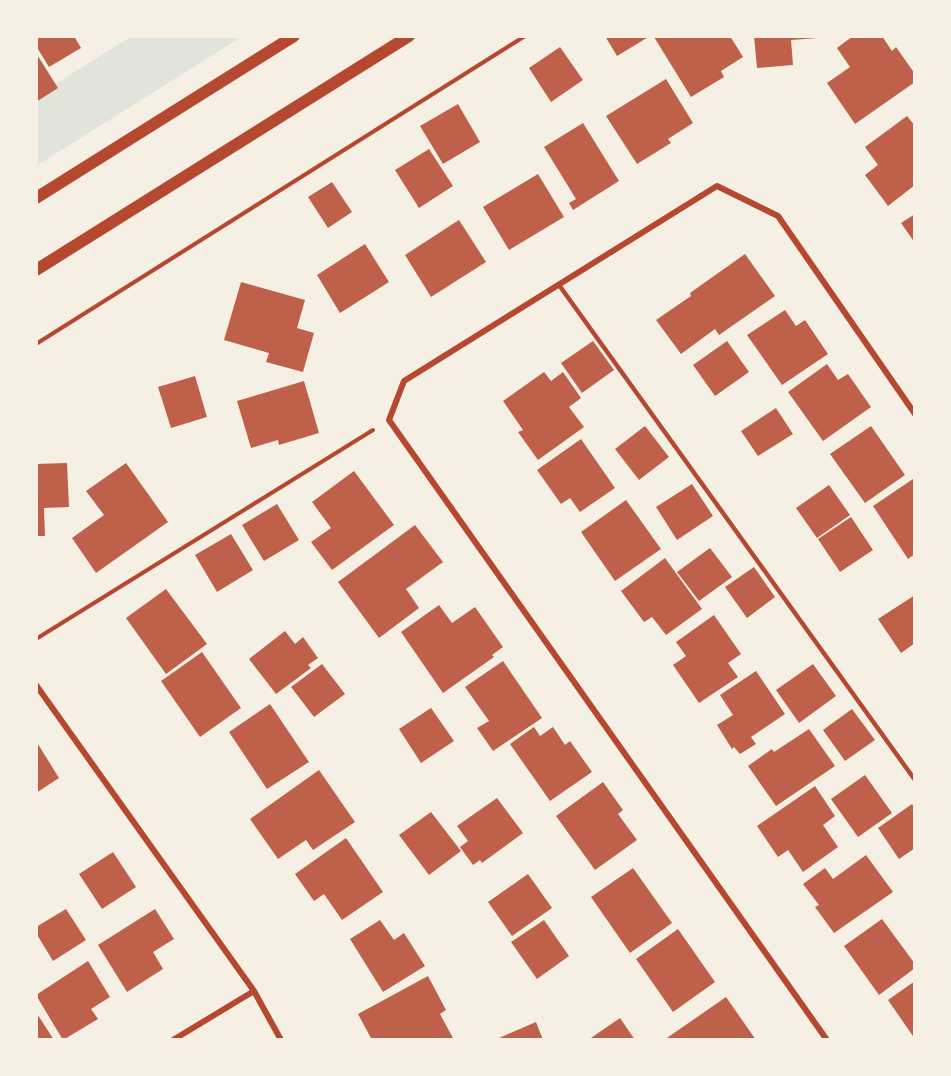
<!DOCTYPE html>
<style>
body{margin:0}
#map{position:relative;width:951px;height:1076px;overflow:hidden;background:#f6efe4;font-family:"IBM Plex Sans",sans-serif}
canvas{display:block}
.frame{position:absolute;inset:0;border:38px solid #f6efe4;pointer-events:none}
</style>
<div id="map">
<canvas width="951" height="1076"></canvas>
<div class="frame"></div>
</div>
<script>
const ctx = document.querySelector('canvas').getContext('2d');
ctx.lineJoin = 'round';
function fillPath(path, color) {
  ctx.fillStyle = color;
  ctx.fill(path, 'evenodd');
}
function stroke(path, color, width, dash) {
  ctx.strokeStyle = color;
  ctx.lineWidth = width;
  ctx.lineCap = dash ? 'butt' : 'round';
  ctx.setLineDash(dash || []);
  ctx.stroke(path);
}
const green = new Path2D(`
 M132,36h111l-207,130v-70z`);
const building = new Path2D(`
 M36,36h38l7,12 -32,19 -13,-21z
 M605,36h45l-33,20z
 M656,36h74l13,21 -22,14 3,6 -33,20 -37,-60z
 M754,36h64v2l-27,2 2,25 -36,3z
 M853,36h29l10,15 4,-4 19,27v8l-60,42 -28,-41 23,-16 -13,-19z
 M560,47l23,33 -32,22 -22,-34z
 M36,53l22,35 -22,14z
 M666,79l27,44 -25,16 3,4 -34,21 -31,-48z
 M458,104l22,38 -37,22 -23,-38z
 M907,116l8,10v59l-27,21 -23,-31 13,-10 -13,-18z
 M583,123l36,58 -46,29 -4,-7 7,-4 -32,-52z
 M429,149l24,37 -34,22 -24,-38z
 M538,174l26,43 -55,33 -26,-43z
 M332,182l20,30 -24,16 -20,-31z
 M915,214v29l-14,-20z
 M459,220l27,42 -55,35 -26,-42z
 M365,244l24,38 -49,31 -23,-38z
 M745,254l30,42 -56,39 -4,-6 -34,25 -25,-34 35,-24 -1,-3z
 M241,282l64,18 -8,28 17,5 -11,39 -37,-10 3,-9 -45,-13z
 M785,310l11,16 9,-6 23,34 -46,31 -35,-50z
 M593,341l21,29 -32,23 -21,-30z
 M727,341l22,31 -34,24 -22,-31z
 M827,364l11,16 10,-6 23,33 -48,34 -35,-49z
 M544,372l7,9 12,-9 18,26 -12,9 15,20 -46,33 -20,-28 5,-2 -20,-29z
 M195,376l12,41 -36,11 -13,-41z
 M304,381l15,52 -40,12 -1,-5 -27,8 -14,-47z
 M776,408l17,26 -35,22 -17,-25z
 M645,426l24,31 -30,23 -24,-31z
 M871,426l34,49 -40,28 -35,-49z
 M581,439l34,49 -35,24 -10,-14 -9,6 -24,-34z
 M67,463l2,44 -25,1 1,28h-9v-72z
 M126,463l42,59 -72,51 -24,-35 32,-23 -18,-24z
 M354,471l40,54 -62,45 -21,-28 20,-14 -19,-26z
 M913,479l2,3v72l-7,5 -35,-53z
 M692,484l21,32 -36,24 -21,-33z
 M829,485l21,30 -33,23 -21,-30z
 M626,500l35,49 -46,32 -34,-49z
 M277,504l22,36 -35,21 -22,-36z
 M851,517l22,33 -33,22 -22,-33z
 M415,525l28,37 -37,27 13,19 -40,30 -41,-56z
 M231,534l22,36 -36,22 -22,-37z
 M710,548l22,29 -33,24 -22,-29z
 M665,558l37,51 -36,26 -14,-18 -8,5 -23,-31z
 M754,567l21,30 -28,21 -22,-31z
 M166,589l41,55 -41,30 -40,-56z
 M915,595v48l-14,10 -23,-34z
 M439,605l13,18 23,-16 28,40 -11,8 2,2 -51,36 -42,-61z
 M714,615l27,39 -13,9 10,14 -39,26 -26,-38 13,-9 -10,-14z
 M285,631l10,13 8,-7 15,21 -10,7 3,3 -35,26 -27,-35z
 M202,652l39,56 -41,29 -39,-56z
 M503,661l39,57 -49,33 -16,-23 12,-7 -24,-34z
 M322,664l23,30 -31,23 -23,-30z
 M813,664l23,32 -37,27 -23,-33z
 M756,671l29,43 -34,23 5,7 -16,10 -6,-7 -2,2 -15,-24 16,-10 -13,-20z
 M270,704l39,58 -42,27 -38,-57z
 M431,708l23,33 -33,22 -22,-34z
 M852,709l23,31 -30,21 -22,-31z
 M534,727l6,9 13,-9 12,18 5,-4 22,31 -42,29 -40,-57z
 M809,729l26,37 -59,40 -28,-40 24,-17 2,3z
 M36,741l23,37 -23,15z
 M319,770l36,52 -42,28 -7,-10 -28,19 -28,-40z
 M865,775l27,38 -34,24 -27,-38z
 M603,782l20,28 -5,4 19,26 -42,30 -39,-54z
 M815,786l20,30 -12,9 15,22 -35,25 -15,-22 -10,7 -21,-31z
 M497,798l26,35 -41,30 -2,-3 -7,5 -13,-18 8,-6 -11,-15z
 M912,804l3,5v39l-16,11 -21,-31z
 M431,812l30,39 -32,24 -30,-40z
 M346,838l37,54 -41,28 -18,-26 -10,7 -19,-27z
 M113,852l23,35 -34,22 -23,-35z
 M866,855l27,37 -59,41 -19,-26 4,-2 -16,-21 22,-16 8,11z
 M633,868l39,55 -42,30 -39,-56z
 M528,874l24,34 -40,28 -24,-34z
 M66,909l20,31 -33,21 -17,-28v-6z
 M155,909l19,30 -21,13 10,17 -36,23 -29,-47z
 M882,919l33,45v4l-36,27 -35,-49z
 M380,920l14,20 10,-7 21,33 -42,26 -33,-53z
 M544,920l25,36 -32,23 -26,-37z
 M678,929l37,53 -42,30 -37,-53z
 M88,961l22,36 -19,12 7,10 -35,21 -27,-45z
 M428,976l18,34 -6,4 14,26h-82l-14,-26z
 M915,981v58l-27,-39z
 M726,997l30,43h-92z
 M36,1012l18,28h-18z
 M620,1018l15,22h-47z
 M536,1022l7,18h-43l-1,-2z`);
const path = new Path2D(`
 M36,344l489,-308
 M36,639l337,-209`);
const service = new Path2D(`
 M559,285l356,495`);
const minor = new Path2D(`
 M36,685l218,306 27,49
 M173,1040l81,-49
 M827,1040l-438,-620 15,-39 313,-195 61,30 137,198`);
const secondary = new Path2D(`
 M36,198l258,-162
 M36,270l373,-234`);
fillPath(green, '#e2e4dc');
fillPath(building, '#bf614a');
stroke(path, '#b5482f', 4);
stroke(service, '#b5482f', 4.5);
stroke(minor, '#b5482f', 6);
stroke(secondary, '#b5482f', 12);
</script>
